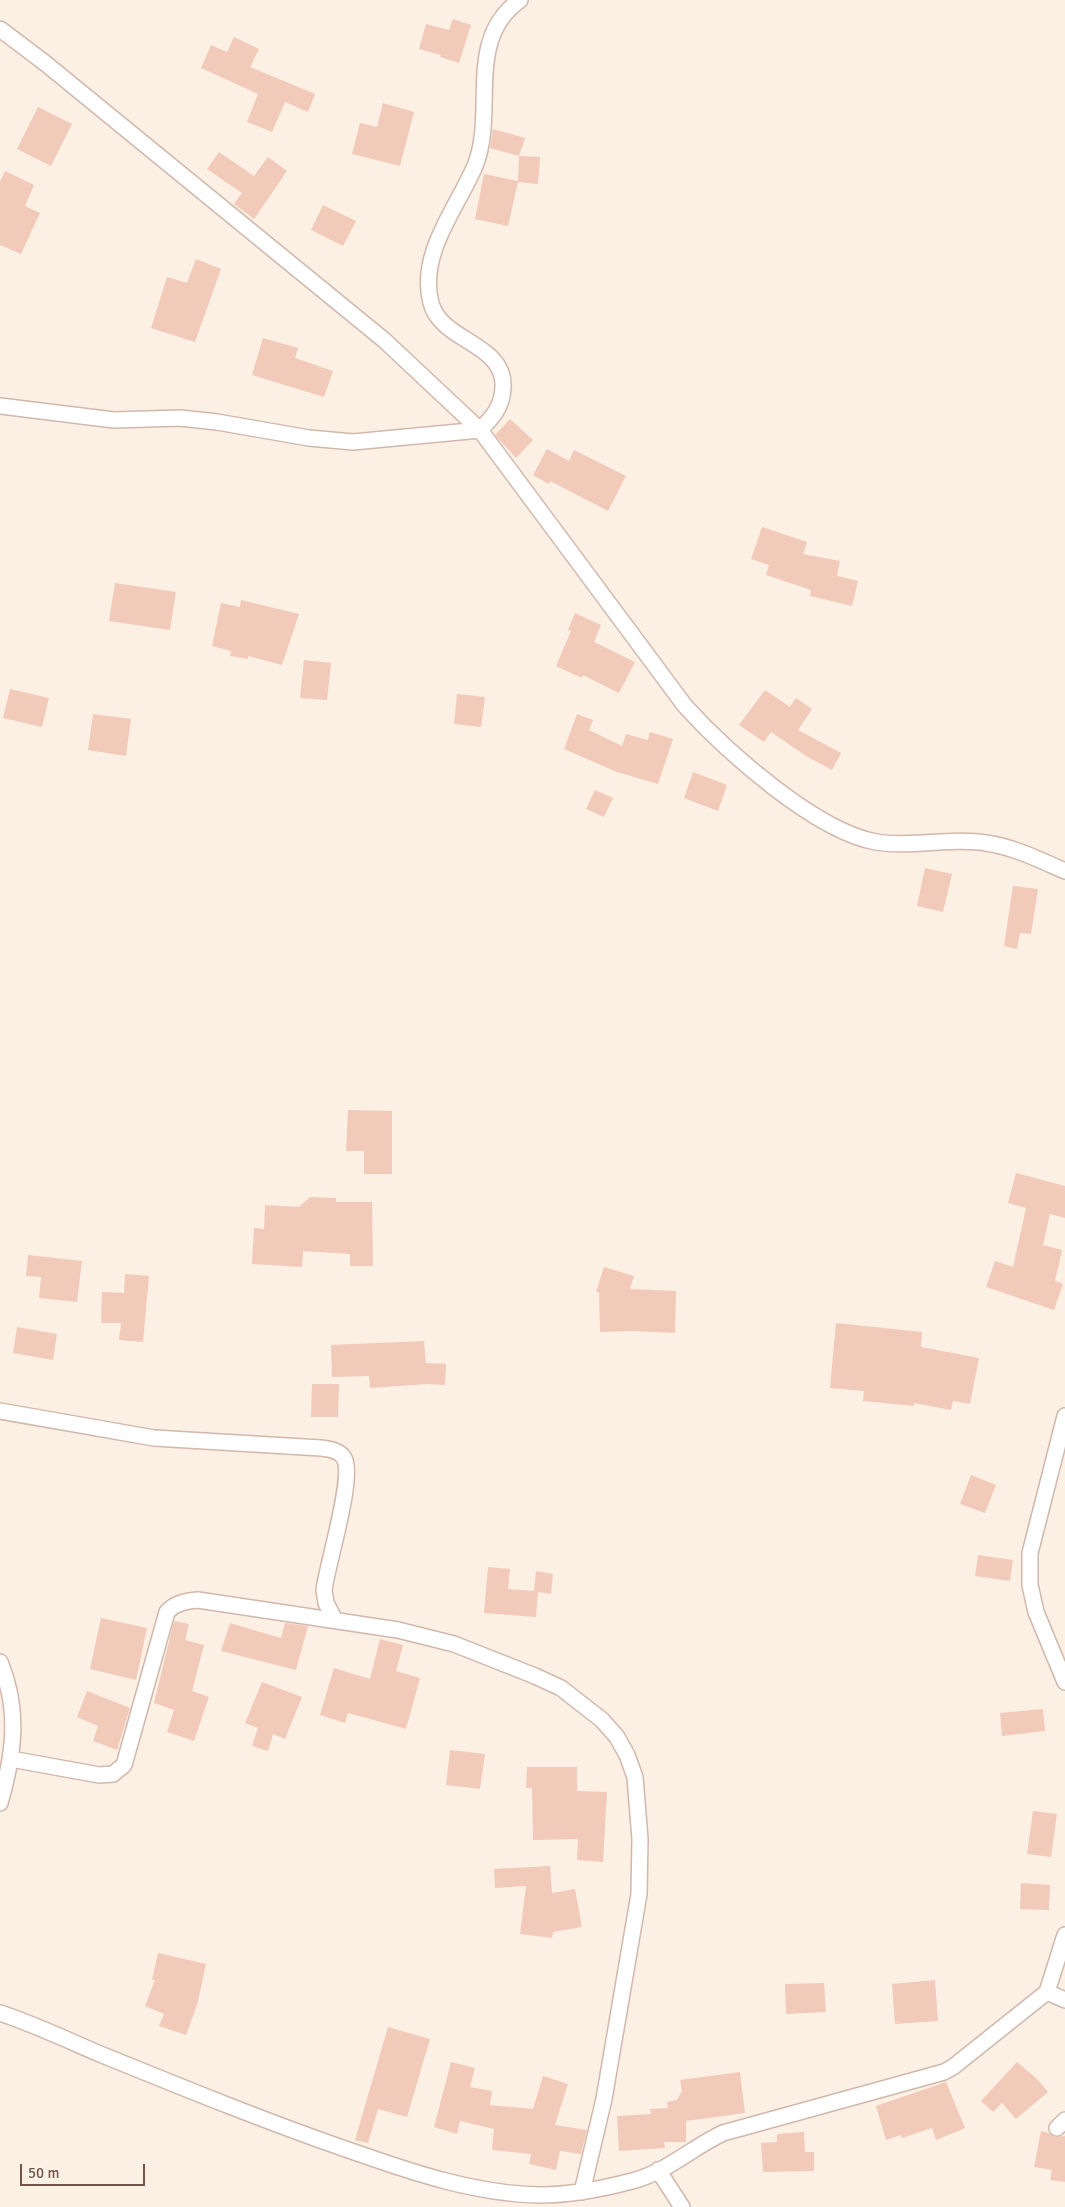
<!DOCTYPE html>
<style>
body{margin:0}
#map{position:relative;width:1065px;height:2207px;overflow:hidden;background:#fcefe3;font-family:Signika,sans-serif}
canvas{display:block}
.scale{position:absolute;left:20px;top:2164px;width:125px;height:22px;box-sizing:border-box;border:2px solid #745349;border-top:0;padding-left:6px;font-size:15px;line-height:18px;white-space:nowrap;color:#745349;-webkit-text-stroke:4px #fff4e9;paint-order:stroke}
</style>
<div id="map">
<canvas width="1065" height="2207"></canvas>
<div class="scale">50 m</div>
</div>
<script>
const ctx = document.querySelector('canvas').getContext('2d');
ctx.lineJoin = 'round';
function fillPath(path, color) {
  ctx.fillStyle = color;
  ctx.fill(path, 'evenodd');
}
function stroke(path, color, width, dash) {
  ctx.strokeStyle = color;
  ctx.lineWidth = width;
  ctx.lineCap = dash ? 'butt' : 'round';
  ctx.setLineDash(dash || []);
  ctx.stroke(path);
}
const building = new Path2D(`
 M453,19l18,6 -12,38 -19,-6 1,-2 -22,-6 7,-25 23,6z
 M234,37l25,12 -9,18 65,27 -7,18 -23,-10 -13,30 -25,-10 11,-28 -57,-26 10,-23 16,7z
 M383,103l31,9 -14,54 -48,-12 8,-31 17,4z
 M38,107l34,17 -21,42 -34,-17z
 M493,129l32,9 -6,18 -29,-8z
 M219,152l35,24 14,-19 19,14 -33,48 -20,-15 8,-11 -35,-24z
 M519,156l21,1 -2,27 -20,-2 -10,44 -33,-7 9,-45 34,7z
 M5,171l29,14 -9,21 15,7 -19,41 -21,-9v-63z
 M323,205l33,16 -13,25 -32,-16z
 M196,259l25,10 -26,73 -44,-14 16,-51 20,6z
 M263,338l35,10 -3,10 38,13 -9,26 -72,-22z
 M510,419l23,21 -17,18 -21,-23z
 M547,449l22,12 5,-11 52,26 -18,35 -58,-30 -1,3 -16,-9z
 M762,527l45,15 -4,12 37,7 -3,15 21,5 -6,25 -42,-10 1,-6 -45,-15 3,-10 -18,-6z
 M115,583l61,9 -6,38 -61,-9z
 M241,600l58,14 -17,51 -34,-9v3l-18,-3 1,-5 -19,-5 9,-43 19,4z
 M575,613l26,12 -7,17 41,20 -16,31 -36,-18 -1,3 -26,-12 15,-35 -3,-1z
 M304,660l27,3 -4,37 -27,-2z
 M10,689l39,9 -7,29 -39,-9z
 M765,690l25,17 6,-9 16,11 -14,21 43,23 -9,17 -26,-14 -35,-24 -7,10 -25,-17z
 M457,694l28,3 -4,30 -27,-3z
 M93,714l38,5 -5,37 -38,-6z
 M577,714l16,6 -4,10 33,16 4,-12 22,6 2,-8 23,7 -15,45 -41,-12 -53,-23z
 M693,772l34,13 -9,26 -34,-13z
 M595,790l18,8 -9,19 -18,-8z
 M925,868l27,6 -9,38 -26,-6z
 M1013,886l25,3 -7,45 -11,-1 -3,16 -13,-3z
 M348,1110l44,1v63h-28v-23h-18z
 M1016,1173l49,13v32l-15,-4 -7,31 19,5 -7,31 8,3 -9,26 -68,-23 9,-26 18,6 13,-59 -18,-5z
 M310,1197l26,1v4h36l1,64h-23v-12l-47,-3 -1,16 -50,-3 2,-36 10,1 1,-24 34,2z
 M28,1255l54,6 -5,41 -38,-4 2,-21 -15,-1z
 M604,1267l30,9 -4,13 46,2 -1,42 -43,-2 -32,1 -1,-40h-3z
 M125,1274l24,2 -6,66 -24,-2 2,-17h-20l1,-31 22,1z
 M836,1323l86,9 -1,15 58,11 -9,46 -17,-3 -2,9 -37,-7v3l-51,-5 1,-10 -34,-3z
 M17,1327l40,7 -4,26 -40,-7z
 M424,1341l2,22 20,1 -1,21 -18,-1 -57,4 -1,-12 -37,1 -1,-32z
 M312,1384h27l-1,33h-27z
 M971,1475l25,10 -11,28 -25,-9z
 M978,1555l35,5 -3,21 -35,-5z
 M488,1567l22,2 -2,20 26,2 2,-20 17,3 -2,20 -13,-2 -2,25 -52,-4z
 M101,1618l46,10 -11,52 -46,-11z
 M174,1621l15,3 -4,16 19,5 -12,46 17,6 -15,44 -27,-9 7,-22 -20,-7z
 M230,1623l51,15 4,-15 23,3 -12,44 -75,-19z
 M380,1639l23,6 -7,26 24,7 -14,51 -58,-16 -3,10 -25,-8 14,-47 36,11z
 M262,1682l40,15 -17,42 -12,-5 -5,17 -16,-5 6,-18 -13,-5z
 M87,1691l43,17 -13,42 -24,-9 5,-15 -21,-9z
 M1043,1709l2,22 -43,5 -2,-23z
 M450,1750l35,4 -5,35 -34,-4z
 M527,1767h50v24l30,1 -4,70 -26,-2 1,-21 -45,1 -1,-52h-6z
 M1033,1811l24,3 -6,43 -24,-3z
 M550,1866l2,27 23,-4 7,38 -29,5 -1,6 -32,-4 6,-48 -31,2 -1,-19z
 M1021,1883l29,2 -1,25 -29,-1z
 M158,1953l48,11 -9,41 -11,30 -27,-9 5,-12 -19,-8 10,-26h-3z
 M935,1980l3,41 -43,3 -3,-40z
 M824,1983l2,29 -40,2 -1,-30z
 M388,2027l42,12 -23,78 -29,-8 -10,34 -13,-3z
 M451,2062l24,6 -5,19 22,4 -2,14 43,4 10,-33 25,8 -13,41 32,5 -6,24 -21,-3 -4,19 -27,-6 2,-10 -39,-4 2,-21 -34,-8 -3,13 -23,-7z
 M1017,2062l20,17 11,13 -32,27 -14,-16 -9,9 -12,-11z
 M740,2072l5,41 -59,8v21h-22l1,6 -46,3 -2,-35 34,-2 -1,-5 18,-1 -1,-6 10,-2 5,-9 -2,-11z
 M946,2082l19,46 -29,12 -4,-12 -30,10 -1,-3 -15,5 -10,-34z
 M1041,2131l8,2 6,4 10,-1v46l-15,-2 2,-10 -18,-3z
 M804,2132l1,20h9v19l-51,1 -2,-29 16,-1v-8z`);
const street = new Path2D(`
 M0,29l45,34 339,277 96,90 205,276c41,45 130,125 191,136 36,6 74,-5 110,1 28,4 54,17 79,28
 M0,406l114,14 66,-2 37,4 92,16 44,4 127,-12c13,-13 22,-23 23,-42 3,-45 -62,-46 -72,-85 -13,-49 26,-95 44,-137 22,-55 -11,-126 45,-166
 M0,1411l154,27 167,10c8,1 18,2 23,10 11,18 -17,107 -20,132l2,13 9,17
 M1065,1416l-35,137v32l6,27 29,70
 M0,1662c20,48 14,92 0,141
 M11,1759l88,16 14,-1 11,-9 43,-153c8,-9 19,-11 31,-12l200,30 56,14 81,32 26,12 41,32 15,17 10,18 8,22 5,62 -1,55 -35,205 -22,93
 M1047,1992l18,-57
 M0,2013c34,11 67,27 100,41 86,35 172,70 260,100 57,20 118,40 180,41 31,0 62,-6 92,-14 33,-8 61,-34 91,-48l221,-61 9,-5 94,-75 18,8
 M1057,2128l8,-8
 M658,2170l24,37`);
fillPath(building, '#f2caba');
stroke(street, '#d0b8ac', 18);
stroke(street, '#fff', 15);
</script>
